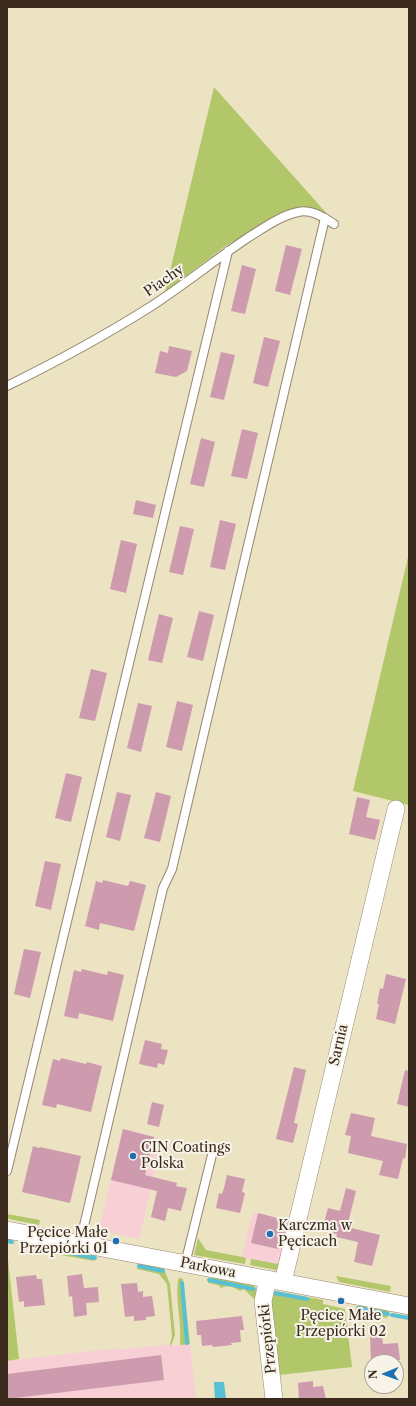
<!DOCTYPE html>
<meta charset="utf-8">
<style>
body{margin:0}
#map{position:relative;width:416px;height:1406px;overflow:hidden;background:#ece3c3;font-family:"Libre Caslon Text",serif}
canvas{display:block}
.frame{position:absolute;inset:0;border:8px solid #3b2a1e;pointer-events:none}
.north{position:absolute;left:364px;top:1354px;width:40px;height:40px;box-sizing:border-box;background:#f7f3e8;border:1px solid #aca397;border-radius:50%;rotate:269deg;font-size:11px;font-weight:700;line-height:16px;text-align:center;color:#3b2a1e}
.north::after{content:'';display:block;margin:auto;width:14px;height:18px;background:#1f6fb2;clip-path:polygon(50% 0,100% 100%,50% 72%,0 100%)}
</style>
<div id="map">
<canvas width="416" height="1406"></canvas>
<div class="frame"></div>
<div class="north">N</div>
</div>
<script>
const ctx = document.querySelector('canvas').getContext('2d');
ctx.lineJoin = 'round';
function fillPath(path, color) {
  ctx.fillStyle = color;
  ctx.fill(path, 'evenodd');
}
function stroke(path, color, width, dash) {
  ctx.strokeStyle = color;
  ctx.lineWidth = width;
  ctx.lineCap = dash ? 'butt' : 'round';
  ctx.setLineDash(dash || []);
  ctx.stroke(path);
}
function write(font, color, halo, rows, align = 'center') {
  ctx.font = font + ' "Libre Caslon Text",serif';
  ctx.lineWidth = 4;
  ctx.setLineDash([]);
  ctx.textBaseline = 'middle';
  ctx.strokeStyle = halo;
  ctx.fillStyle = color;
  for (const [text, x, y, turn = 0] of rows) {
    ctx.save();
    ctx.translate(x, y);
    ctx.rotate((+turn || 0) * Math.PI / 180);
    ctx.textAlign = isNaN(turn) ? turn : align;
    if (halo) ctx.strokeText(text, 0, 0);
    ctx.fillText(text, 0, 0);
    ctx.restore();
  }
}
const built = new Path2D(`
 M123,1129l31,8 8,4 -23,98 -40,-9z
 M252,1213l41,9 -10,43 -41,-7z
 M170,1344v2l20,-2 6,55h-189v-38l110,-13 2,2z`);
const green = new Path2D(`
 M214,87l115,129 -24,-9 -24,7 -57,33 -59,45z
 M409,553v252l-56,-14z
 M7,1214l33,6 -1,5 -30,-6 -2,-2z
 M198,1238l8,12 36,7 4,1 -1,6 -51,-9z
 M35,1242l58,11 2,3 -1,5 -61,-11z
 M7,1251l12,108 -12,2z
 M251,1259l32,6 -2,6 -31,-6z
 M139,1262l24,5 7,17 5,51 -4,11 -1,-2 2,-8 -5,-52 -8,-10 -22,-5z
 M214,1276l38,7 4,5 3,10 -3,3 -12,-12 -4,2c-6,-4 -12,-6 -19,-3l-3,-3 -10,-2 1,-3z
 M336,1276l55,10 -1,6 -51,-10z
 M180,1278l3,1 7,65 -10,1c2,-22 -5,-44 -2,-66z
 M275,1291l48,9v4l22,5 7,58 -73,8 -10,-74z
 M361,1304l28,5 -2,9 -32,-7 1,-2z`);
const water = new Path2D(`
 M224,1382l2,17h-11l-1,-17z`);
const stream = new Path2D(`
 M7,1241l5,1
 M34,1246l61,12
 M139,1266l24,5
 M209,1280l44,9
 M182,1283l5,60
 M275,1293l32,6
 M358,1308l30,6
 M392,1315l17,3`);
const building = new Path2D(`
 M286,245l16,4 -12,46 -15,-4z
 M242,265l14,4 -11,45 -14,-3z
 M264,337l16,4 -12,46 -15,-4z
 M169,346l23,5 -5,20 -11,6 -21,-4 5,-22 8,2z
 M221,352l14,3 -11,45 -14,-3z
 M242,429l16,4 -11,46 -16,-3z
 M201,438l14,4 -11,45 -14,-3z
 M136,500l20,5 -3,13 -20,-4z
 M220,520l16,4 -11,46 -15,-3z
 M180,526l14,3 -11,46 -14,-3z
 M121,540l16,4 -11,49 -16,-4z
 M199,611l15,4 -11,46 -16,-4z
 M159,614l14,4 -11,45 -14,-3z
 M91,669l16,4 -12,48 -16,-3z
 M177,701l16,4 -11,46 -16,-4z
 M138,703l14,3 -11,46 -14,-4z
 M66,773l16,4 -11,45 -16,-4z
 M117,792l14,3 -11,46 -14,-4z
 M156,792l15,4 -11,46 -16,-4z
 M357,797l13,3 -4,17 14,3 -5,20 -26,-6z
 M45,861l16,3 -10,46 -16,-4z
 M103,880l25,6 2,-5 16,4 -12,46 -34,-8 -1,7 -14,-4 11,-45 6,2z
 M24,949l17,3 -11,46 -16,-4z
 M82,969l25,6 1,-4 16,4 -11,46 -34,-8 -1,6 -14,-3 10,-46 7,2z
 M386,974l20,5 -11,45 -19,-5 3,-15h-2l3,-16 3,1z
 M145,1040l17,4 -1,5 7,1 -4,15 -6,-2 -1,5 -18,-4z
 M61,1058l25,6 1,-2 15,4 -11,46 -34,-8 -1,4 -14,-3 11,-46 7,2z
 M294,1067l12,3 -12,53 4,1 -5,19 -17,-4z
 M405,1070l4,1v36l-12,-3z
 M152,1102l12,3 -5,22 -12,-3z
 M351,1113l24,5 -4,18 36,8 -2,15 -2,-1 -5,21 -19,-4 4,-14 -35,-8 3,-17 -6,-1z
 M123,1129l31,8 -9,38 32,8 -1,3 11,2 -6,23 -13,-3 -3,13 -14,-4 6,-26 -46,-11z
 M33,1146l6,2 1,-1 41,9 -11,47 -48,-11z
 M227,1175l18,4 -3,13 3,1 -5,20 -24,-5 3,-15 3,1 2,-6z
 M346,1188l10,3 -9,36 33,8 -8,31 -18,-4 4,-20 -22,-5 1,-3 -15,-3 6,-23 12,3z
 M258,1213l27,7 -1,5 2,1 -3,11h-2l-3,12 -27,-6z
 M82,1274l2,14 14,-1 1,15 -13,1 1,12 -13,2 -2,-21 -3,1 -2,-21z
 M36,1275l1,4h5l3,26 -21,2v-6l-5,1 -3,-25z
 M137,1283l1,9 5,-1v6l9,-1 3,20 -9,1v3l-12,1v-5l-9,1 -4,-33z
 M242,1316l2,14h-4l1,12 -10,1 1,2 -19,2 -1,-2 -10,1 -1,-11h-4l-1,-14z
 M382,1335l1,9 15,-1 2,17 -29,3 -1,-27z
 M161,1355l3,25 -157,19v-25z
 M313,1381v6l10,-1 3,13h-27l-1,-16z`);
const service = new Path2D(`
 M7,386c49,-24 97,-50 143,-79 34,-22 66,-48 99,-70 16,-10 31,-21 49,-25 14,-3 25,5 36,12
 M7,1171l221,-920
 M80,1243l83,-355 9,-19 153,-651
 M185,1264l27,-109`);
const minor = new Path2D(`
 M7,1230l402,76
 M268,1279l-5,22 11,98
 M283,1282l113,-473`);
const markers = [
 [133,1156,4,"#1f6fb2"],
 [270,1234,4,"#1f6fb2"],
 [116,1241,4,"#1f6fb2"],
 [341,1301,4,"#1f6fb2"]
];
const streetNames = [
 ["Piachy",164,281,-35],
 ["Sarnia",339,1045,-77],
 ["Parkowa",208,1268,11],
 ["Przepiórki",268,1339,-96]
];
const poiNames = [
 ["CIN Coatings",141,1148],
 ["Polska",141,1164],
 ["Karczma w",278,1226],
 ["Pęcicach",278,1242],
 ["Pęcice Małe",108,1233,"right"],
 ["Przepiórki 01",108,1249,"right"],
 ["Pęcice Małe",341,1316,"center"],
 ["Przepiórki 02",341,1332,"center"]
];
fillPath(built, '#f7cfd5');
fillPath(green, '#b2c66a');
fillPath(water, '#58c0d4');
stroke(stream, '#58c0d4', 4);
fillPath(building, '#cd9aae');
stroke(service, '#948670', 10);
stroke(minor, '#948670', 18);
stroke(service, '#fff', 8);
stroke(minor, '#fff', 17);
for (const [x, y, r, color] of markers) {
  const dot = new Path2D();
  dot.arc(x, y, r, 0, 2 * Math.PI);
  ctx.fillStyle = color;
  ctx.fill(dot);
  stroke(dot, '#f7f3e8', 1.5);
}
write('14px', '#3b2a1e', '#f7f3e8', streetNames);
write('14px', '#3b2a1e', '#f7f3e8', poiNames, 'left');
</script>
